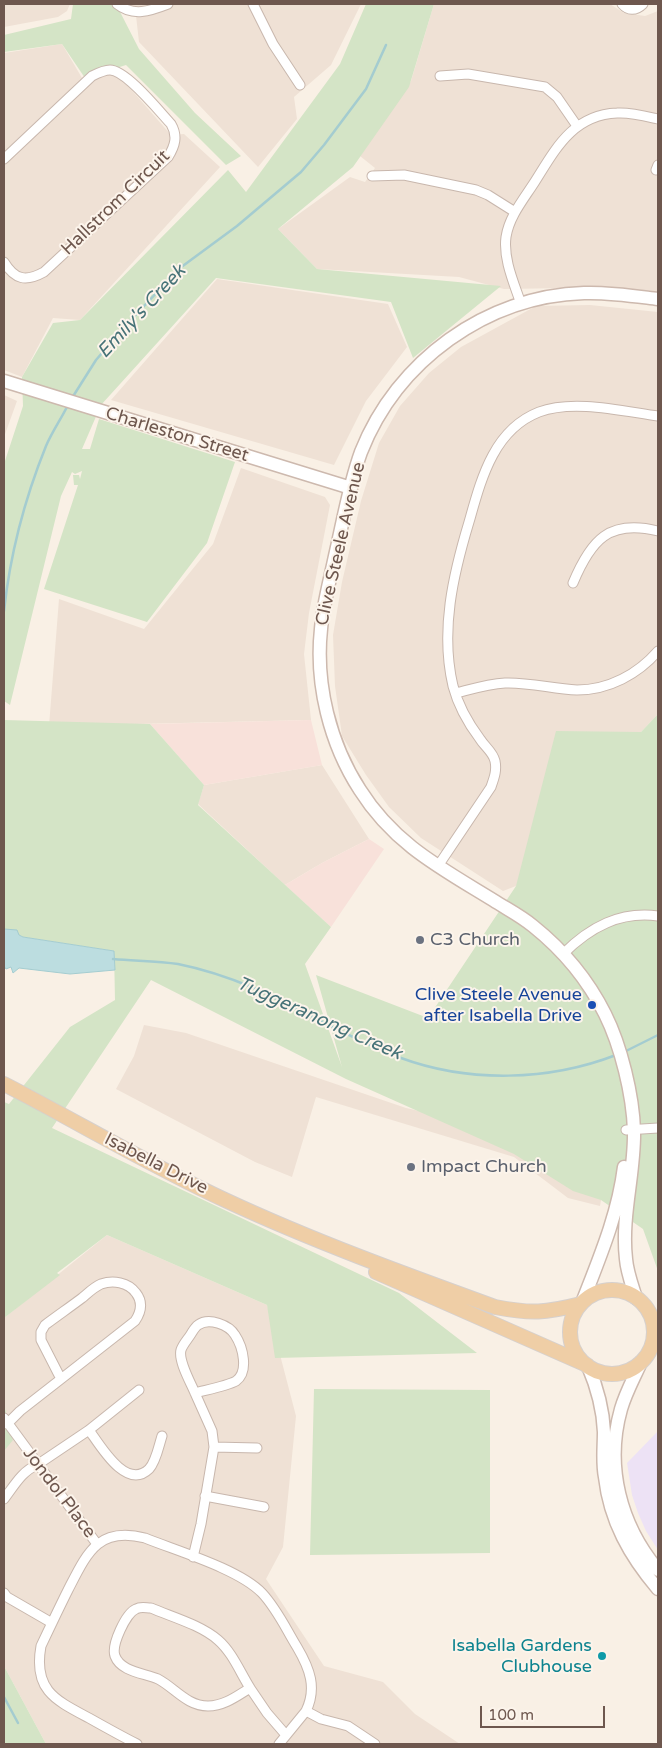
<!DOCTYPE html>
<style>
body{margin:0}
#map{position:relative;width:662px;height:1748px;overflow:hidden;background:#f9f0e5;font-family:"Varela Round",sans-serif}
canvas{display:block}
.frame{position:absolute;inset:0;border:5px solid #6e574e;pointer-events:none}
.scale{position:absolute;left:480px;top:1706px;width:125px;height:22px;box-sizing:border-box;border:2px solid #6e574e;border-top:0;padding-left:6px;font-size:15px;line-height:18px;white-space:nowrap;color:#6e574e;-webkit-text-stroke:4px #fcf4eb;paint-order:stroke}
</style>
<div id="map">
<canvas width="662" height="1748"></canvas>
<div class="frame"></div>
<div class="scale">100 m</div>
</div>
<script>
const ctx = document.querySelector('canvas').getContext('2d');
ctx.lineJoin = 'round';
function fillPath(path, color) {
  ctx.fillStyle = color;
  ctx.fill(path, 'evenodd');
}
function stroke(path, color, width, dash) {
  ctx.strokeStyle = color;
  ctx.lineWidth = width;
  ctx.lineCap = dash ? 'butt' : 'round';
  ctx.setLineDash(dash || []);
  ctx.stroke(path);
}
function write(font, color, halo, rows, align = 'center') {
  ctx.font = font + ' "Varela Round",sans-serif';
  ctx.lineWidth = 4;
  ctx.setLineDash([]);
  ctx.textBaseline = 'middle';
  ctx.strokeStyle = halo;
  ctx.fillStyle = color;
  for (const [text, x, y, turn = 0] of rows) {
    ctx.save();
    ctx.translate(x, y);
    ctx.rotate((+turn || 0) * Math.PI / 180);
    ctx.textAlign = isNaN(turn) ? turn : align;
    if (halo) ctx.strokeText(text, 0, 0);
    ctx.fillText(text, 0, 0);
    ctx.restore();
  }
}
const residential = new Path2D(`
 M4,4h66l-3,7 -9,6 -54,10z
 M125,4h236l-30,61 -37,32 3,22 -39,48 -119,-125 -4,-35z
 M434,4h176l14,9 21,3 13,-5v281l-14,-2 -44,3 -32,-5 -64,1 -45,-12 -142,-8 -39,-40 72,-52 15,5 10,-14 -15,-12 51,-75z
 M62,44l23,39 30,-12 56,64 13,-1 36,33 -140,153 -27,-2 -31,59 -18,-7v-317z
 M217,279l171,25 19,43 -41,54 -32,64 -223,-65z
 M590,305l68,7v402l-17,18 -125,154 -13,5 -82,-53 -32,-31 -23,-32 -24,-39 -7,-50 -2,-51 9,-53 19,-81 18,-58 21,-37 29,-33 32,-26 75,-41z
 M4,395l13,6 -13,36z
 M241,468l84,29 5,8 -21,108 -5,41 7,66 -262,6 10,-127 85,30 69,-85z
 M322,765l47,74 -47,24 -37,22 -87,-81 6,-19z
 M144,1025l42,8 220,75 203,45 -9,53 -32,-8 -54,-41 -198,-60 -24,80 -37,-15 -139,-73 18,-33z
 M107,1235l160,70 29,111 -13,131 -17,32 58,87 59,16 32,32 45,30h-414l-42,-78v-227l9,1 -9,-36v-86z`);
const commercial = new Path2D(`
 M311,720l11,45 -118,20 -54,-61z
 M369,839l15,10 -53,78 -46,-42 37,-22z`);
const education = new Path2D(`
 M658,1431v119l-12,-19 -8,-18 -6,-18 -5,-32z`);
const green = new Path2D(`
 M73,4h43l23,45 56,64 46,43 -15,9 -100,-100 -41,13 -23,-34 -58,8v-17l67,-16z
 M366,4h68l-25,83 -56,80 -75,62 39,40 184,17 -88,72 -22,-56 -175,-24 -115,127 -19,44h8l9,-30 136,43 -28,81 -60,79 -103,-33 34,-104h-4l-1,-10h6l1,4 2,-8 -7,3 -3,-2 -11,24 -51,209 -6,-4v-237l19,-58 -1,-29 31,-54 27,-3 148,-150 18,22 94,-128z
 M658,714v557l-15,-42 -42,-29 -28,-9 -59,-37 -168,-75 -195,-99 -99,148 347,165 78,60 -202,5 -8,-53 -160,-70 -50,38 3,2 -56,43v-216l5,2 61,-77 45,-27 -1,-49 -91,-14 -19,-8v-209l146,4 54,61 -6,20 133,122 -26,37 37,103 -26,-92 112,43 88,-132 40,-155 85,1z
 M314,1389l176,1v163l-180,2z
 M4,1404l9,36 -9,11z
 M4,1666l42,78h-42z`);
const water = new Path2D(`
 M4,929l13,1 2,5 4,2 91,14 1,19 -45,4 -51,-6 -6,5 -2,-6 -5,2 -2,-3z`);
const stream = new Path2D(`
 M72,398l24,-38 31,-36 53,-56 57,-42 64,-54 23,-27 42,-56 20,-44
 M4,611c6,-56 21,-113 42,-165 6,-14 15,-27 22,-41
 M113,959c22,2 44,2 65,5 25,5 52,14 76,24 49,22 96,51 147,70 68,25 148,23 215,-3
 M624,1052l34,-17
 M4,1697l14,26`);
const street = new Path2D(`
 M117,4c16,13 33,7 51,0
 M253,4l20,40 27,41
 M622,4c6,7 14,7 21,0
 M440,76l28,-2 77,13 12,10 20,29
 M4,159l88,-83c6,-3 12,-6 18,-6 16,0 49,41 61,54 7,12 4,22 -3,33l-124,115c-18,10 -29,8 -40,-10
 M656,170l2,-5
 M372,176l32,-1 72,15 12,5 27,17
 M521,304c-7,-21 -18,-45 -15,-67 3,-20 17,-37 28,-54 21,-33 38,-68 83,-70 13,-1 28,3 41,6
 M573,583c18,-43 36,-64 85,-52
 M456,693c16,-4 32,-9 49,-10 24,-1 48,6 72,7 32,0 61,-16 81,-39
 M438,866l53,-79c3,-9 6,-16 4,-26 -2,-9 -10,-14 -15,-22 -12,-16 -22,-34 -27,-53 -13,-55 0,-111 16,-164 12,-42 24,-92 70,-110 34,-13 83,-1 119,4
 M563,954c27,-27 57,-43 95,-38
 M626,1130l32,-2
 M4,1418l93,126
 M7,1424l13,-13 41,-32 -20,-39v-8l4,-7c12,-9 25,-18 37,-27 6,-5 12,-11 19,-14 12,-4 27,-2 35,9 7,9 5,19 -1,28l-74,58
 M89,1430c11,15 37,61 60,39 7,-7 10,-24 13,-33
 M214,1447l43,1
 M205,1496l59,11
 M4,1499c10,-13 18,-28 33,-34l52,-35 50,-40
 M193,1557l8,-33 13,-77 -2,-16 -17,-38c11,-3 32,-7 41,-12 13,-9 7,-34 -1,-46 -6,-10 -26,-18 -37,-10 -3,2 -5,6 -7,9 -3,5 -8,10 -10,16 -3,11 10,33 14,43
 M4,1593l3,4 45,26
 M250,1688c-10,-16 -18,-36 -32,-48 -17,-15 -46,-23 -67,-32 -5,0 -10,-2 -15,1 -10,4 -25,36 -21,47 6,16 29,17 43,23 17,9 29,27 50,27 16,0 29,-10 42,-18l17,25 19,22
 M306,1711l15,8 27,7 27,18
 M137,1744c-16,-8 -32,-17 -48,-26 -34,-18 -56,-28 -48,-72 9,-19 18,-38 27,-56 19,-37 30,-64 77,-52 32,13 94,31 117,55 15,16 24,36 35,54 13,22 20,41 9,64l-27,33`);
const secondary = new Path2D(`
 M4,381l347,107
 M636,1298c-4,-13 -9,-26 -10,-39 -5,-43 9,-86 8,-128 -1,-36 -13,-85 -29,-117 -17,-34 -42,-64 -72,-88 -12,-10 -26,-17 -40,-26 -52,-32 -99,-56 -133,-110 -30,-46 -45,-106 -39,-161 2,-24 9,-49 14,-73 8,-34 14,-71 26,-104 36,-91 125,-156 223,-159 25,-1 50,3 74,6
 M582,1303c17,-44 36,-88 42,-136
 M641,1362c-7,16 -15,30 -20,47 -16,57 -1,116 37,161
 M588,1366c9,21 15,42 16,66 0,15 -2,30 1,45 5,44 25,79 53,112`);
const primary = new Path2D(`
 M4,1084c74,38 145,81 221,116 88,41 179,74 270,107 37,7 50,6 86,-3
 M376,1272l211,93
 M570 1332a42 42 0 1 1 84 0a42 42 0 1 1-84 0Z`);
const markers = [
 [420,940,5,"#6b7280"],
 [592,1005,5,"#1a4fb4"],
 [411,1167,5,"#6b7280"],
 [602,1656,5,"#0f9aa8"]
];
const streetNames = [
 ["Hallstrom Circuit",116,203,-44],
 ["Charleston Street",177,435,17],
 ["Clive Steele Avenue",341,544,-77],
 ["Isabella Drive",156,1164,27],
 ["Jondol Place",59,1493,53]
];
const worshipNames = [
 ["C3 Church",430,940],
 ["Impact Church",421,1167]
];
const transitNames = [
 ["Clive Steele Avenue",582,995],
 ["after Isabella Drive",582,1016]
];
const cultureNames = [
 ["Isabella Gardens",592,1646],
 ["Clubhouse",592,1667]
];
const waterNames = [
 ["Emily's Creek",142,312,-47],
 ["Tuggeranong Creek",319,1019,24]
];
fillPath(residential, '#efe1d5');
fillPath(commercial, '#f8e1da');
fillPath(education, '#ede2f5');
fillPath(green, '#d4e4c6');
fillPath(water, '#bcdde0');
stroke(water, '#a4ccd0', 1);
stroke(stream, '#a4ccd0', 2.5);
stroke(street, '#c8b7ad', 11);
stroke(secondary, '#cdb9ae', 15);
stroke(primary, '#d6d0cd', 16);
stroke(street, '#fff', 9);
stroke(secondary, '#fff', 12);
stroke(primary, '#efcea6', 14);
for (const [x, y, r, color] of markers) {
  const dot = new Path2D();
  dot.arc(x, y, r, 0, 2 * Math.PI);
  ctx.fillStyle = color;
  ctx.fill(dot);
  stroke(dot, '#fcf4eb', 2);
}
write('18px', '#6e574e', '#fcf4eb', streetNames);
write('18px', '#5b616d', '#fcf4eb', worshipNames, 'left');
write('18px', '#164399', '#fcf4eb', transitNames, 'right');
write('18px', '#0d838f', '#fcf4eb', cultureNames, 'right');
write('italic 19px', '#477378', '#fcf4eb', waterNames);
</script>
